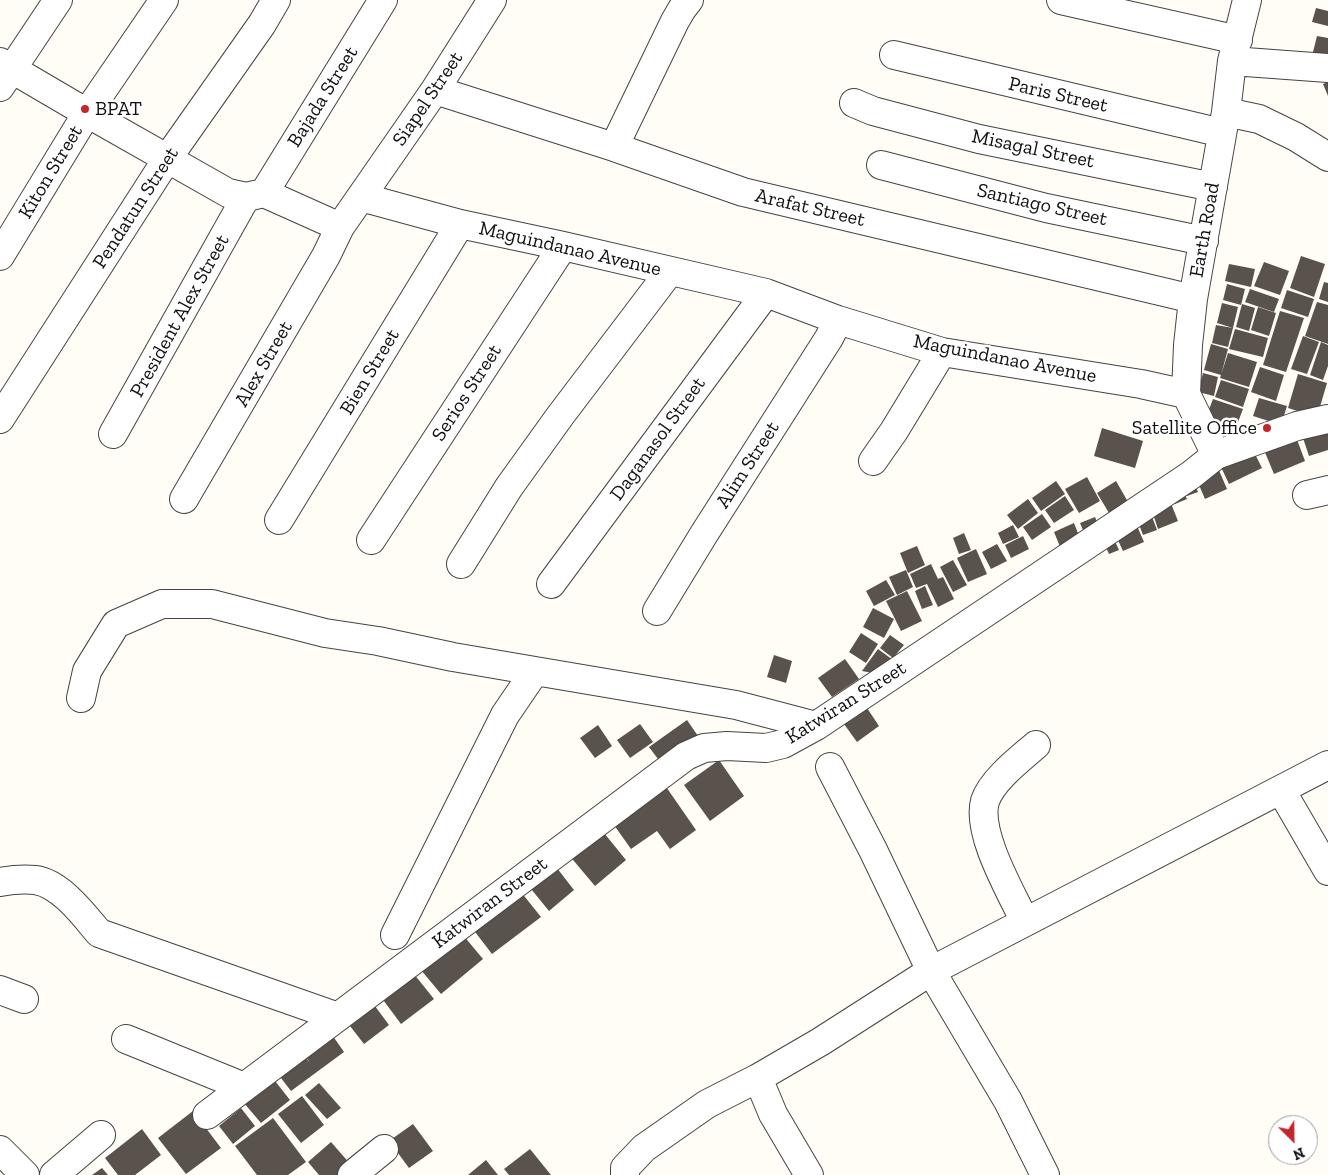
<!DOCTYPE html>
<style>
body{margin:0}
#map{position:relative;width:1328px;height:1175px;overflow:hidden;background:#fffdf5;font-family:"Zilla Slab",serif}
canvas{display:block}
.north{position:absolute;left:1268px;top:1115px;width:50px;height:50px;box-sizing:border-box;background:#fff;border:1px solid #a0a0a0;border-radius:50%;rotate:157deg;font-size:14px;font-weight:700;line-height:20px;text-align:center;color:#111}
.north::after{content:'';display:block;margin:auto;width:18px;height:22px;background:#c4262e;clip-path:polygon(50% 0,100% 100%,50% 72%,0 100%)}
</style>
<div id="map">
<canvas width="1328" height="1175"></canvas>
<div class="north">N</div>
</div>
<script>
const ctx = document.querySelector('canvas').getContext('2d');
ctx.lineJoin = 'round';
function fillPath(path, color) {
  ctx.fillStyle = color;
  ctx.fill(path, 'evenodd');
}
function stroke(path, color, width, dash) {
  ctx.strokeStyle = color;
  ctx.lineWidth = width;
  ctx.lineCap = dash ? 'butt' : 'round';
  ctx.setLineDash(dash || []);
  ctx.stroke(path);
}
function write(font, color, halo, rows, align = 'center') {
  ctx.font = font + ' "Zilla Slab",serif';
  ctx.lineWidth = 5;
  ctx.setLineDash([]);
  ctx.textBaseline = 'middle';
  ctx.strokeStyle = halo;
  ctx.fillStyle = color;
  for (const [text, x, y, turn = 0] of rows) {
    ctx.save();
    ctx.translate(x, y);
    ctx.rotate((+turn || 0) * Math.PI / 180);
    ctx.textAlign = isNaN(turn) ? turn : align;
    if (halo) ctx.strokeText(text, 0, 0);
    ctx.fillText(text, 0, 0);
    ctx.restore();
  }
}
const building = new Path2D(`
 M1316,8l12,3v15l-16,-4z
 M1317,36l11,2v30l-18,-4z
 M1328,82v14l-5,-12z
 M1301,256l24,8 -11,33 -24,-9z
 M1264,262l25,9 -9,24 -26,-9z
 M1229,264l26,5 -4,18 -26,-6z
 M1324,282l4,1v19l-9,-3z
 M1227,284l18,5 -4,16 -18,-5z
 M1250,289l29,10 -5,13 -29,-10z
 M1287,290l27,9 -6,18 -27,-9z
 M1317,302l11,3v39l-23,-8z
 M1222,303l16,4 -5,21 -16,-5z
 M1242,304l13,4 -6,23 -13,-4z
 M1258,307l18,6 -7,23 -18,-6z
 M1280,311l24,7 -18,54 -23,-7z
 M1216,325l17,3 -5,19 -16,-4z
 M1235,329l33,9 -5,19 -34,-8z
 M1303,336l16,6 -12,32 -16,-5z
 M1321,342l7,3v21l-5,14 -13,-5z
 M1211,344l17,5 -7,26 -17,-5z
 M1228,353l29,9 -8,25 -29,-9z
 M1260,367l24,8 -8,26 -25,-9z
 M1203,373l15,4 -4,19 -16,-4z
 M1298,374l29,9 -10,34 -29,-9z
 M1221,380l28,9 -6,18 -28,-10z
 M1259,398l28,8 -6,19 -28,-9z
 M1213,399l30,10 -8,21 -30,-10z
 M1328,427v23l-19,6 -7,-21z
 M1102,428l41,13 -8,27 -41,-12z
 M1296,437l9,24 -31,13 -10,-24z
 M1254,452l8,16 -33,16 -8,-17z
 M1218,468l9,21 -22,10 -9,-21z
 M1087,477l13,24 -21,12 -14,-24z
 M1193,480l5,12 -11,4 -5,-11z
 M1056,481l9,13 -24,17 -9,-13z
 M1116,481l15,26 -19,11 -15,-25z
 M1182,489l5,10 -12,5 -4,-10z
 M1065,496l9,14 -20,13 -9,-13z
 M1028,499l10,14 -20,16 -11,-14z
 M1170,501l8,20 -20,8 -6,-18z
 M1042,514l9,13 -19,13 -9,-13z
 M1151,514l6,16 -14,5 -6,-16z
 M1095,517l6,14 -15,6 -6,-14z
 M1074,523l7,18 -20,8 -7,-17z
 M1013,525l6,12 -16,7 -5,-11z
 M1137,526l7,16 -21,9 -7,-15z
 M964,533l7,17 -12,4 -6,-16z
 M1023,536l6,13 -18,9 -6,-13z
 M1113,537l6,13 -10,4 -6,-13z
 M997,544l10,17 -16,8 -9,-17z
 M917,546l8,19 -17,8 -8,-20z
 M976,549l11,25 -19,8 -11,-24z
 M953,560l14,25 -14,7 -13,-25z
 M931,564l7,15 5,-2 11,22 -16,8 -11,-23 -11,4 -6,-14z
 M906,570l7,17 -16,8 -8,-18z
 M886,580l9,15 -21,11 -8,-15z
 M925,586l8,19 -11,4 -7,-18z
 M907,591l15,30 -21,10 -15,-30z
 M873,608l21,11 -10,19 -21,-11z
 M861,633l17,11 -12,19 -17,-11z
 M890,635l14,10 -11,13 -13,-10z
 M878,649l15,11 -20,13 -11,-2z
 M774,655l18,6 -6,22 -19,-6z
 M845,659l14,20 -27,18 -14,-19z
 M867,708l12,18 -22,16 -13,-18z
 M687,720l11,16 -37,27 -12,-16z
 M640,724l13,18 -23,16 -13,-18z
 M598,725l14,21 -17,12 -15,-20z
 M719,760l25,36 -34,25 -26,-36z
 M662,781l34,49 -26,19 -13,-18 -26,18 -22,-31z
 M600,828l26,32 -31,26 -27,-32z
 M553,863l21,27 -25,21 -22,-27z
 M517,887l24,30 -49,37 -23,-30z
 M458,929l25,30 -42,35 -25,-30z
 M410,969l24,30 -33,25 -23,-31z
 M369,998l20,27 -25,19 -21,-27z
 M328,1029l16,23 -53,39 -17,-22 25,-20 11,14 -10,-15z
 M268,1072l22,28 -29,23 -23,-27z
 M319,1083l22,25 -14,11 -22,-24z
 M302,1096l22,29 -23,18 -23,-29z
 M241,1108l14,18 -22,18 -14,-18z
 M193,1111l28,37 -35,26 -28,-36z
 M273,1118l33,44 -18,13h-31l-22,-29z
 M413,1124l20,27 -24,17 -20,-27z
 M142,1129l19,26 -26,20h-17l-13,-17z
 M331,1142l21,24 -12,9h-21l-11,-13z
 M530,1149l21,26h-42l-5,-6z
 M486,1160l12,15h-30z
 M102,1168l6,7h-16z`);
const minor = new Path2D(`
 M1061,0l177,40
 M894,55l328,78
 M1232,61l96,7
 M0,62l87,51 141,80 18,4 18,-4 76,34
 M0,87l58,-87
 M435,90l179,57 129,45 450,107
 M854,103l19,8 106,28 234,48
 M1226,112l33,7 37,18 32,20
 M614,147l61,-126 7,-12 7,-9
 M881,165l165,43 158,33
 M264,193l119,-193
 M361,197l99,27 103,22 203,47 72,27 104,32 199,32 45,10
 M0,256l87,-143 77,-113
 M0,419l167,-260 95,-135 14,-24
 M113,434l133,-237
 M1216,455l-30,-61 2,-49 5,-46 33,-187 6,-51 15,-61
 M873,461l21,-30 48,-79
 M1307,495l21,-5
 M184,499l142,-243 14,-29 95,-137 57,-90
 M279,520l181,-296
 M371,540l192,-294
 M461,564l48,-77 51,-71 110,-145
 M551,584l215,-291
 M657,611l47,-77 125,-196 9,-18
 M81,698l6,-27 29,-47 46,-20h50l113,29 53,8 75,16 82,14
 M830,767l43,83 58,121 77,130 37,74
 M1281,790l47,81
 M0,882c11,-2 23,-3 35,-2 25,3 49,35 64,53l239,84
 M1025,922c-14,-30 -49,-89 -40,-121 7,-21 35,-42 51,-56
 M395,935l110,-220 30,-44 201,34 80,21
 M0,990l24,9
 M126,1039l118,48
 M207,1115l479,-359 18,-8 23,-2 39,2 17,-4 33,-18 375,-251 25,-20 81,-29 31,-7
 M0,1150l25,25
 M54,1175l47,-40
 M352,1175l32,-26
 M625,1175v-7l19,-20 63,-44 51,-26
 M809,1175l-36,-61 -15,-36 62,-36 111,-71 397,-206`);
const markers = [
 [85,109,5,"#c4262e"],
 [1267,428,5,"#c4262e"]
];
const streetNames = [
 ["Paris Street",1058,95,13],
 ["Bajada Street",323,97,-58],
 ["Siapel Street",428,99,-56],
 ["Misagal Street",1033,149,12],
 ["Kiton Street",51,172,-59],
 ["Santiago Street",1042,205,13],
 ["Pendatun Street",136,208,-57],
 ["Arafat Street",810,208,13],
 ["Earth Road",1205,230,-80],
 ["Maguindanao Avenue",570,249,13],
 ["President Alex Street",180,316,-61],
 ["Maguindanao Avenue",1005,359,11],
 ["Alex Street",264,364,-60],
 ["Bien Street",370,372,-59],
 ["Serios Street",467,393,-57],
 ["Daganasol Street",658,439,-54],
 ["Alim Street",748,465,-57],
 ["Katwiran Street",846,703,-32],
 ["Katwiran Street",490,903,-37]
];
const poiNames = [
 ["BPAT",95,109],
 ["Satellite Office",1257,428,"right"]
];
fillPath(building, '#5a524d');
stroke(minor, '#444', 30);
stroke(minor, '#fff', 28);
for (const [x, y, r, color] of markers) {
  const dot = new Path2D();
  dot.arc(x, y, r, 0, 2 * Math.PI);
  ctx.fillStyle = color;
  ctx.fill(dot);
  stroke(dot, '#fff', 2);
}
write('20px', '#111', '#fff', streetNames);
write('20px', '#111', '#fff', poiNames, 'left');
</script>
